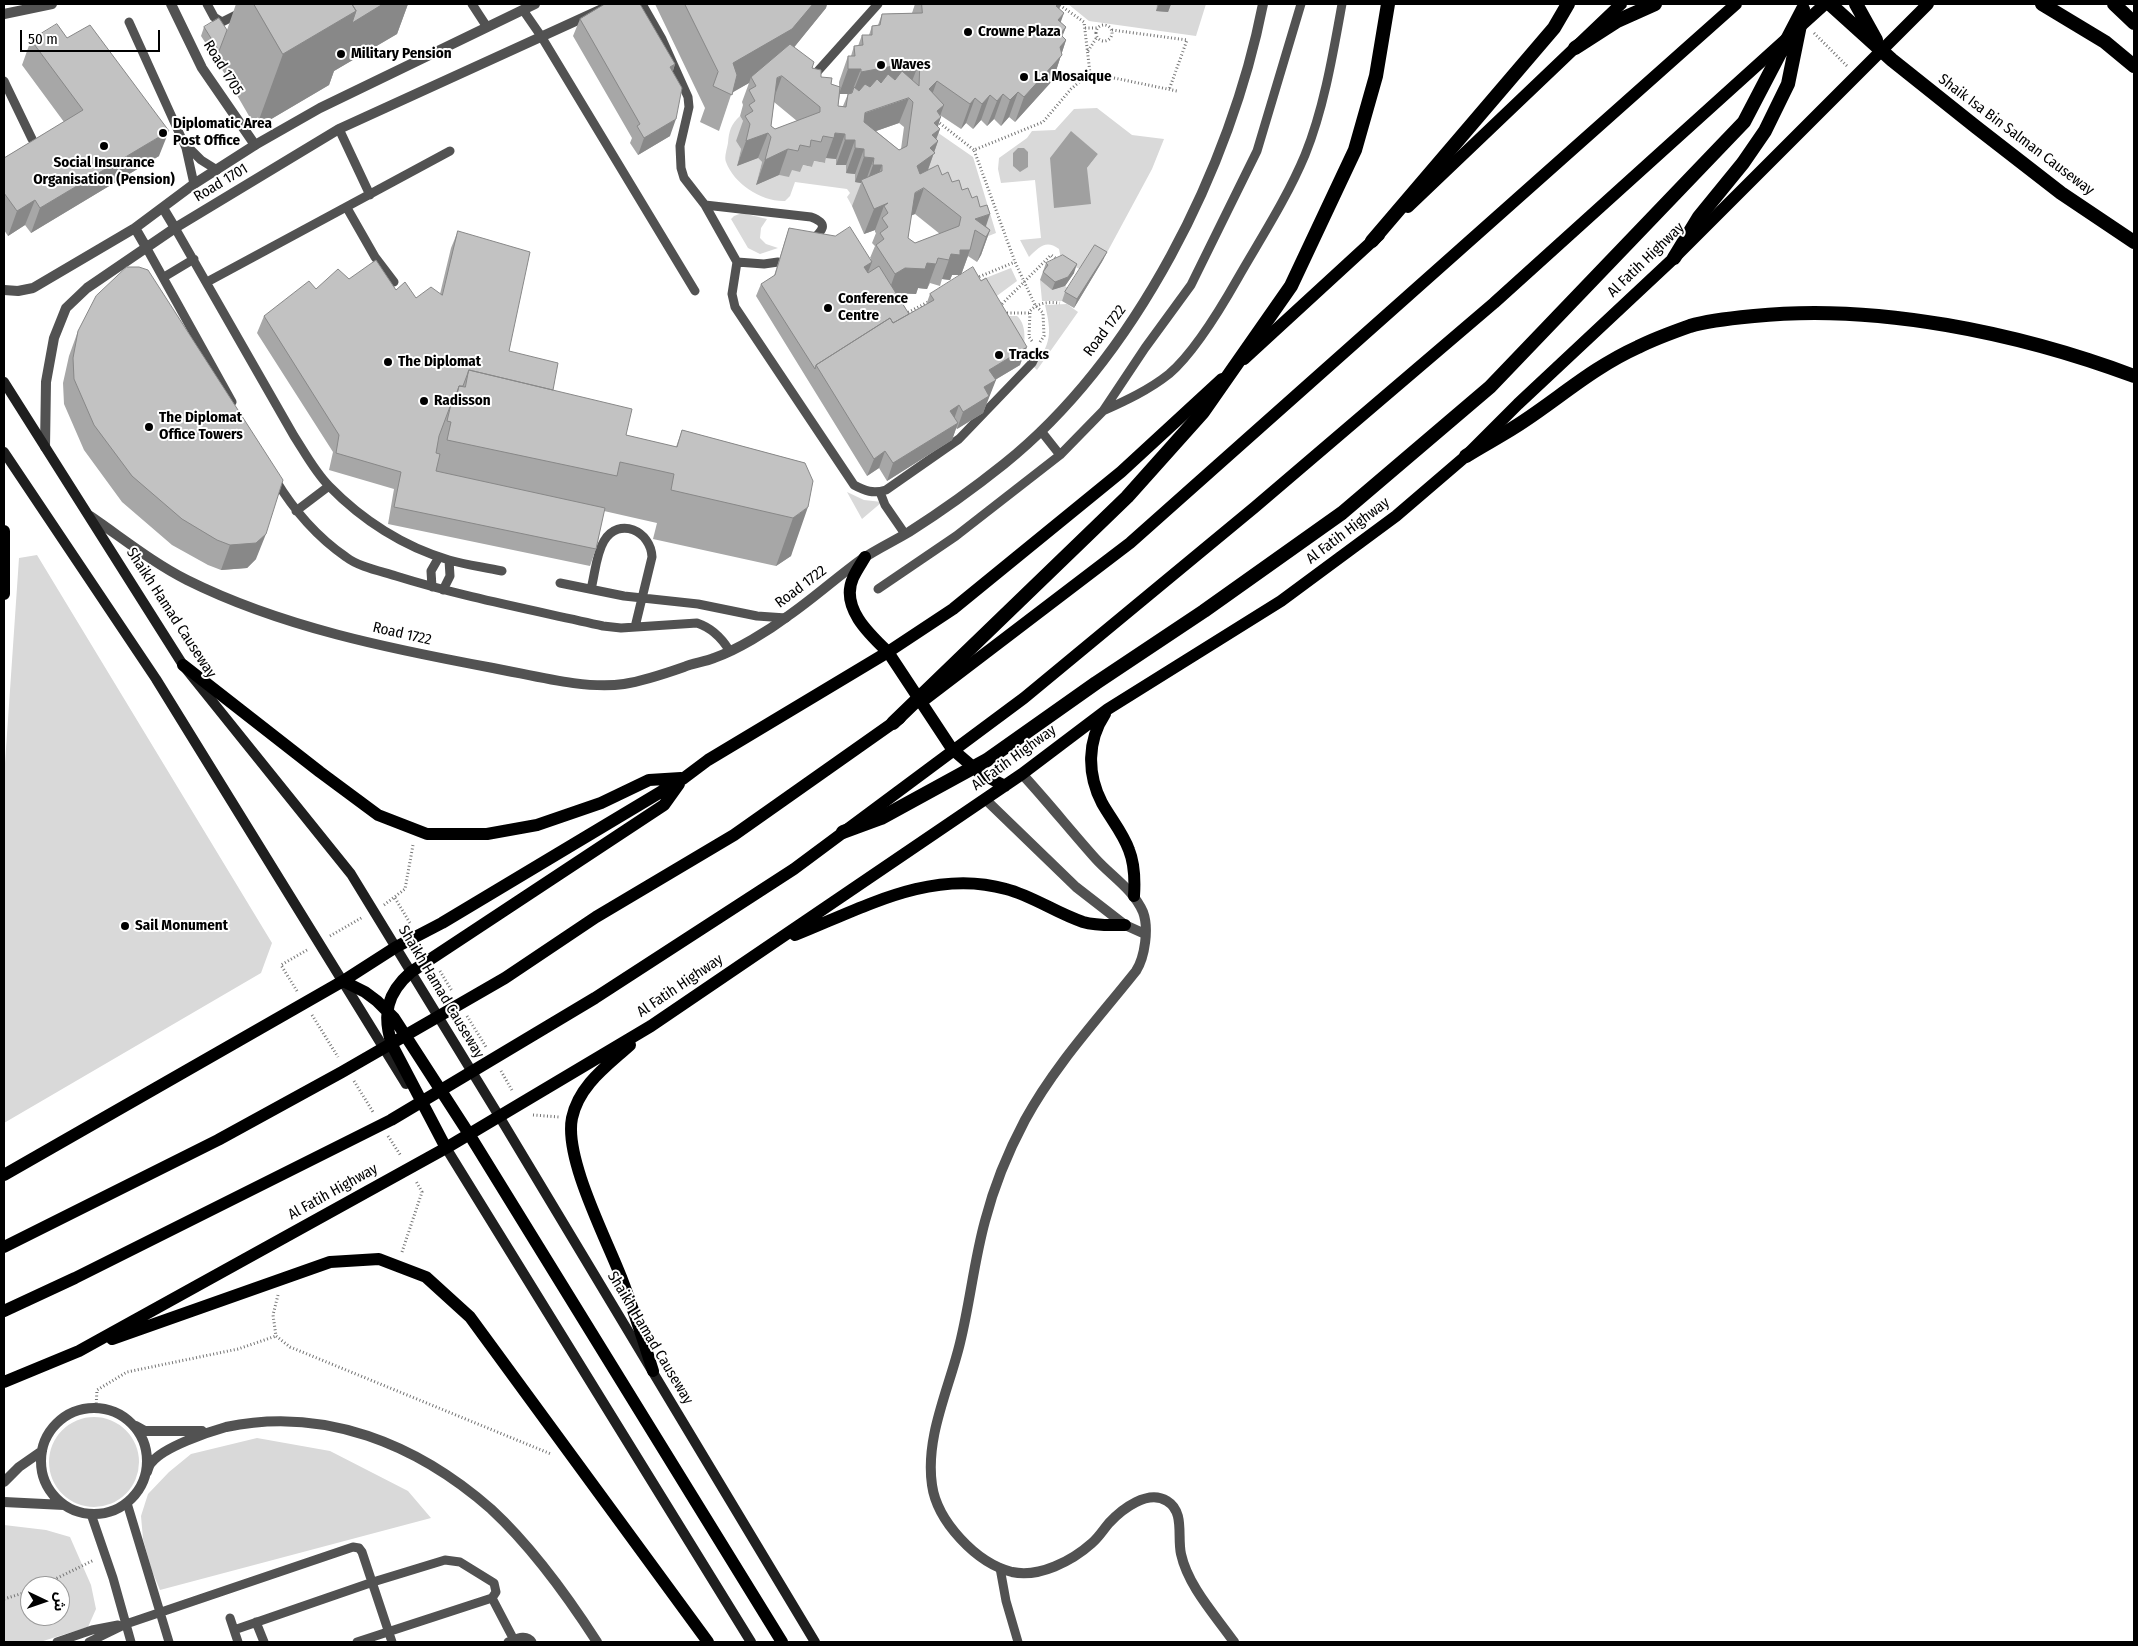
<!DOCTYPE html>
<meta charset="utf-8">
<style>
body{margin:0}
#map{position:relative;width:2138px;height:1646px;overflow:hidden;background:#fff;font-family:"Fira Sans Condensed","Noto Sans Arabic",sans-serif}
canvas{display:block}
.frame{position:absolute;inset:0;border:5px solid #000;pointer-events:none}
.north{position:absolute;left:20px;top:1576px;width:50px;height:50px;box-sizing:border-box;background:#fff;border:1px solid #999;border-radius:50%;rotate:93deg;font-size:14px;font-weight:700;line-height:20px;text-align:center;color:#000}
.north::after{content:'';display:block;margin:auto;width:18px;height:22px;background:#000;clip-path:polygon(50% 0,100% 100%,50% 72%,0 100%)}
.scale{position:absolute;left:20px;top:30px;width:140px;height:22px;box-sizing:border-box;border:2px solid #000;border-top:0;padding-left:6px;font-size:15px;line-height:18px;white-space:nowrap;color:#000;-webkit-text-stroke:4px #fff;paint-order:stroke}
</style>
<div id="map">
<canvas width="2138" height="1646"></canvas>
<div class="frame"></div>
<div class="north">ش</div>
<div class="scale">50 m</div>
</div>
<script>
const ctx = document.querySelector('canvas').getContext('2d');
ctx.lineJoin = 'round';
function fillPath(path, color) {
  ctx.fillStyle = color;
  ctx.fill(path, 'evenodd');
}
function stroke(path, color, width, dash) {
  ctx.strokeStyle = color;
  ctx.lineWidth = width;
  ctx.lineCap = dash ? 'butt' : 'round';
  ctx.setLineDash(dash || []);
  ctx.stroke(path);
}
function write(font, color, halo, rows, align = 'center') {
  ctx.font = font + ' "Fira Sans Condensed",sans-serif';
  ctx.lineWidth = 4;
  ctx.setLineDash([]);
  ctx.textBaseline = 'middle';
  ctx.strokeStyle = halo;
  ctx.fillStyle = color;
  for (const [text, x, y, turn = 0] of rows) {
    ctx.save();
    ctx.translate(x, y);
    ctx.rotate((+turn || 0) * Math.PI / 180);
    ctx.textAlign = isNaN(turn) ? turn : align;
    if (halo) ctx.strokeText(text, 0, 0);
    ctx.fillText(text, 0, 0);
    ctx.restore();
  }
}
const green = new Path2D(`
 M1068,4h89l-1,7 12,-7h38l-10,32 -107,-15z
 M1097,108l35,27 32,4 -12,30 -49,91 -22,10 -20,-11 -2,-10c-13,-10 -20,-2 -30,8l-9,-17 21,-2 -6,-58 -34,3 -3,-14 1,-11 28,-20 5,-7 23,-1 19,-21zM1071,132l27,22 -11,14z
 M740,116l6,10 -3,11 -7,4 5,8 -4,17 21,-8 4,4 -6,23 23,-10 10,1 2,-6 11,-5 10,2 1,-6 12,2 1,-5 10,1v6h10l19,18 8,14 -21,9 -5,-9 3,-4 -3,-4 -52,-7 -5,14 -5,5c-23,1 -51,-17 -59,-39 -2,-5 1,-13 2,-19 1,-12 3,-19 12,-27z
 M934,130l39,27 23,76 -15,6 -56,-61z
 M742,213l25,6 -6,9 -1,10 6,6 12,4 -18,6 -12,-6 -17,-29 3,-3z
 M1011,268l6,13 -27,20 -12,-20z
 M1040,280l12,10 13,-4 5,3 -8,12h-20z
 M1067,304l11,8 -41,58 -3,-3c17,-24 18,-33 11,-62z
 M1009,316h8c12,10 7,35 3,49l-19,-34z
 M847,492l17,8 18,2 -20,17z
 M37,555l235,388 -11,30 -257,150v-345l15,-220z
 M49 1462a45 45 0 1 1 90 0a45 45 0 1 1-90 0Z
 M257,1438l73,13 78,40 23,27 -271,72 -8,-19 -9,-32 -2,-23 7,-22 21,-22 22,-18z
 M4,1525l42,5 24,7 21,48 5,24 -8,18 -48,15h-36zM30,1586h30v30h-30z`);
const water = new Path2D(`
 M1071,131l27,23 -11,14 4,36 -37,4 -4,-50z
 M1018,148h6l4,4v15l-8,5 -7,-6v-13z`);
const path = new Path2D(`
 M1096 33a8 8 0 1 1 16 0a8 8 0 1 1-16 0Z
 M1085,28h12
 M1112,30l75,10 -18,50
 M1814,33l33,33
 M1088,51l9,-14
 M1090,73l87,18
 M937,121l37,29
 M976,278l39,-16
 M1029,313h-25l-3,-8 50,-50 7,5
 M905,314l25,-13
 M1032,341l-3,-4 1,-26c9,-9 18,-9 30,-8
 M1040,342l4,-6 -1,-23 -8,-8 -20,-43 -41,-112 69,-28 28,-33 19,-16 -6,-51 -26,-18
 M395,898l15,25
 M384,905l21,-16 8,-44
 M330,936l33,-19
 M440,971l12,20
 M297,991l-16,-26 26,-15
 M312,1015l26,42
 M467,1016l19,31
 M501,1071l12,21
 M354,1081l19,31
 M533,1115l26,2
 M388,1136l13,20
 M402,1252l20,-60 -6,-11
 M278,1295l-5,20 3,21 14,11 261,107
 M96,1407l1,-17 30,-18 111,-23 38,-13
 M41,1586l53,-26
 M4,1599l26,-8`);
const service = new Path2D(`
 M207,4l7,13 8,5 22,-11 7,-7
 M472,4l15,23
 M642,4l20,35 26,58 1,10 -9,39 1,22 3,10 21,27 32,57 -5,32 3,13 119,178c11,6 19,9 32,5l73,-51 73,-76 5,-10
 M523,10l18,26 154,255
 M129,22l57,126 8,36
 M817,72l61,-68
 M4,81l28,58
 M339,129l31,66
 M188,147l13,13 16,10
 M705,205l106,12c19,7 11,14 0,24
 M347,208l28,49 19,25
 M175,228l119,208c11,17 21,36 35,50 33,34 75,61 120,74 17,5 35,7 53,11
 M146,247l86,155
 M737,262l27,2 14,-2
 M164,277l30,-18
 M207,282l243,-131
 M1103,411c22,-10 46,-21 66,-37 26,-22 52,-66 69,-96 23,-40 49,-80 67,-123 19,-47 28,-101 37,-151
 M1041,431l19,24
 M275,479c18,30 42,58 71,78 13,10 34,14 50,19 67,21 137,34 207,50l18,2 76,-5c15,5 24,14 32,27
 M880,492l5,13 20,29
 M296,511l33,-25
 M560,583l64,13 74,8 59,12 29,2
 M432,587l-1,-16 8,-14
 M591,589c4,-15 5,-35 13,-48 15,-25 47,-10 48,16l-17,70
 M878,589l78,-53 104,-81 43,-44 42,-63 46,-63 66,-134 44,-147
 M443,590l7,-14 -1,-16
 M127,1503l42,139
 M91,1514l22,64 18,64
 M1000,1568l6,33 12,41
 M492,1598l22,42
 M230,1618l8,24
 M256,1622l8,20
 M234,1630l139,-48 72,-22 15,2 34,21 2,9 -4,6 -135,44
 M57,1642l35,-12 26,-5
 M89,1642l37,-18 227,-77 6,1 3,4 30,90
 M508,1642c8,-3 18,-9 24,0`);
const minor = new Path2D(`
 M171,4l31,64 53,77
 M4,14l48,-10
 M90,516c31,21 63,47 97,64 94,47 204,69 306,88 39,7 92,22 131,16 20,-3 40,-10 60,-17 9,-4 20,-5 30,-9 23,-8 54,-27 74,-42 26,-18 49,-39 74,-57 15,-10 32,-18 47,-27 33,-21 65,-44 95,-68 132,-106 227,-297 259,-460
 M1022,774c25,27 48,56 73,84 16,18 38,31 48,54 6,16 2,45 -7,59 -39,49 -81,94 -111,149 -17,32 -31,66 -40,101 -11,40 -15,82 -25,122 -11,46 -35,94 -28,142 5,36 44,78 80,87 27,6 60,-11 80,-29 7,-6 11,-13 17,-20 13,-14 39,-34 58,-22 18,11 10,35 14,53 7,32 34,61 53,88
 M985,799l91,88 49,38 20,9`);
const tertiary = new Path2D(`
 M163,208l12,20
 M135,228l11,19
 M4,290l14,1 15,-3 102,-60 59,-44 61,-39 65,-37 215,-104
 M45,447l1,-65 8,-44 12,-30 21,-20 88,-60 164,-99 274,-125
 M41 1461a53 53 0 1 1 106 0a53 53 0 1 1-106 0Z
 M136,1426l9,5h57
 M147,1472c1,-3 2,-8 5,-10 12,-15 56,-30 74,-35 98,-21 191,17 265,82 40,37 77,88 106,133
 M4,1482l15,-15 23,-16
 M4,1502l60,3`);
const secondary = new Path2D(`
 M4,382l179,283 168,209 148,242 316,526
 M4,452l152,227 250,405
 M443,1143l308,499`);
const primary = new Path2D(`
 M1408,207l213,-203
 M1244,359l135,-124
 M4,531v63
 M865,557c-4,7 -9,14 -12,21 -13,29 16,56 35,74l64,97 28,24 25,13
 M183,665l137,107 58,43 49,19h60l50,-9 64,-22 48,-23 32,-2
 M924,700l206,-157 606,-539
 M1105,714c-18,27 -18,60 -3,89 9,16 21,30 27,47 6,15 6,31 5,46
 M795,935c68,-27 137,-67 211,-46 27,7 50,24 77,33 13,4 28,3 42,3
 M343,981l22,11 12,9 17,17 75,116 313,508
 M630,1045c-23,21 -51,40 -58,73 -8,40 34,120 49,159 12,31 22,62 32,94
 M446,1148l-54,-103c-10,-31 -5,-52 19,-73l253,-167 15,-21
 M4,1175l339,-194 53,-34 46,-24 242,-145 24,-18 180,-108 65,-43 168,-137 101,-93
 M4,1247l214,-107 124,-68 163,-94 91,-61 138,-82 166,-117
 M4,1311l71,-33 316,-158 204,-122 199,-129 230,-171 231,-191 239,-204 331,-299
 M112,1339l218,-77 49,-3 47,18 44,40 238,325
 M4,1382l75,-31 367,-203 205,-122 371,-252 86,-65 173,-108 115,-85 70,-60 52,-52 156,-146 254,-254`);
const trunk = new Path2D(`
 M1830,4l62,56 84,67 85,66 73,49
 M1856,4l20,36
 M2042,4l63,38 29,24
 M2114,4l20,19
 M1575,48l42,-27 38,-17
 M1372,241l182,-213 14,-24
 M1674,258l25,-41 44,-54 22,-32 23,-47 12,-59
 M1466,456c19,-12 39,-22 58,-35 39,-26 70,-54 114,-74 16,-8 35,-15 52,-21 20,-6 43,-8 64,-10 122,-13 265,17 380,60
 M893,723l234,-226 76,-85 88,-126 64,-136 21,-74 12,-72
 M843,832l38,-14 106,-58 109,-77 108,-72 138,-98 148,-126 254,-265 59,-113`);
const wall = new Path2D(`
 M236,4h172l-11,30 -63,37 -5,14 -73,43 -40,-69 -15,-23 3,-9 23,3z
 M655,4h172l-1,4 -32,39 27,30 10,7 8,3v-5l9,-26h3l3,-10h4l4,-11h7l3,-9 6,-1 4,-11 30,-1 3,-9h146l-2,4 2,15 5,4 -4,9 4,4 -13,40 -38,42 -6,-5 -8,9 -7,-7 -7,7 -6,-6 -8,9 -7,-6 -5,6 -21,-14 -2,12 2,2 -4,10 2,2 -10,29 14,5 20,15 10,8 14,28 4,4 -9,25 -4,7 -9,-6 -7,19 59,90 -25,15 -12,33 -26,16 -1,-1 -4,12 -65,41 -8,-13 -12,8 -111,-180 5,-12 13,-8 15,-48 82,32v-1l-1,-1 5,-12 -3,-3 4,-10 -1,-1v-2l-11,4 -12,-28 9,-23 -6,-1v-8l-9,-1v-8h-10v-6l-10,-1 -1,5 -11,-2 -2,6 -9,-2 -3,7 -8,-2 -3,7 -10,-2 -23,10 6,-23 -4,-4 -21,8 4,-17 -5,-8 7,-20 -3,-5 3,-11 -1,-3 7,-19 -17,9 -13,39 -19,-9 5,-14zM840,94h8l-5,12h-5zM774,102l23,19 -22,8 -4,-3zM899,123l5,4 -3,22 -2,1 -23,-19zM915,214l25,20 -25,9 -7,-5 3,-23zM952,275h9l-31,19 -4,11 -17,9 -13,-21 20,1 2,-6 9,1 3,-6 10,3 2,-7 8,1z
 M1151,4h20l-3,8 -12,-1 1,-7z
 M580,19l95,45 -2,7 -3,65 -32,19 -8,-12 2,-5 -59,-102z
 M67,38l92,118 -128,77 -6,-8 -17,11 -4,-6v-72l60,-36 -42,-57 9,-25z
 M458,231l51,120 44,39 73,45 50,12 6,-17 123,33 -14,93 -15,10 -123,-27 4,-16 -53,-12 -8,38 -6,17 -202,-42 6,-35 -65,-19 4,-18 -76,-119 7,-17 52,-27 33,-10 47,11 20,8 24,-4 11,-46z
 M1103,260l-29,48 -12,-7 3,-9z
 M1046,263l28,10 -9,13 -13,4 -12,-10z
 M78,331l178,228 -9,9 -26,2 -13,-5 -36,-20 -50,-43 -38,-52 -20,-46 -1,-21 6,-27z`);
const shadedWall = new Path2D(`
 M383,4h25l-11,30 -63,37 -5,14 -73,43 27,-74 73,-43z
 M813,4h14l-1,4 -47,58 -28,11 -2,6 -19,11 3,-31z
 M1058,4h3l-7,20 2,-18z
 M1159,4h12l-3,8 -12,-1z
 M1064,13l-9,25 3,-18z
 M1066,27l-10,25 4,-18z
 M1066,40l-13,40 -38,42 9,-25 36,-50z
 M920,61l-10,25 -59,11 10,-25z
 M675,64l-6,17 1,-14z
 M848,69h13l-10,25h-12z
 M782,76l-9,25 4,-23z
 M937,81l-9,25 1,-17z
 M1018,92l-9,25 -8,9 9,-26z
 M1003,94l-9,25 -7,7 10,-25z
 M990,95l-9,25 -8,9 9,-25z
 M909,98l-10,25 -43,15 9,-25z
 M975,98l-9,25 -5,6 9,-25z
 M944,105l-5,14 2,-2 -5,15 4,-3 -6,16 4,-4 -13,37 -18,13 30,-80z
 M676,119l-6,17 -32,19 6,-17z
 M169,131l-10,25 -128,77 9,-25z
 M768,133l-10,25 -21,8 9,-25z
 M835,133l10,1 -9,25 -10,-1z
 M845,140h10l-9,25h-10z
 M855,148l9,1 -9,25 -9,-1z
 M788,149l-9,26 -23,10 9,-25z
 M864,157l10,1 -9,25 -4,-3v3l-6,-1z
 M873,165h9l-9,25 -8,-2z
 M924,188l-9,26 -9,4 9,-25z
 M35,200l-10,25 -17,11 9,-25z
 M888,203l-4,3 -9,24 -11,4 10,-25z
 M990,214l-7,21 -8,-16z
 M990,230l-9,25 -4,7 9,-25z
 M960,250h10l-9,25h-9l-2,5 -8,-1 9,-25z
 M1107,252l-4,8 -29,48 3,-9z
 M872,262l-5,13 -3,-8z
 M927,263l9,1 -9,25 -9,-1 -2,6 -20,-1 -10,6 9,-25 10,-6z
 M1077,264l-3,9 -9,13 -13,4 3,-8z
 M1027,347l-7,18 -37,22 6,-17z
 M996,380l-13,33 -26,16 6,-17 21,-25z
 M959,405l-6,17 -3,-11z
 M958,423l-6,17 -65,41 6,-18z
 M885,451l-6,17 -12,8 7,-17z
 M808,507l-17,49 -15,10 17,-48z
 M266,534l-10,25 -9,9 -26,2 9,-25z`);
const building = new Path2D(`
 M254,4h98l4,7 -73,43z
 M352,4h31l-31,19 4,-12z
 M605,4h35l35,60 -5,3 12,21 -6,31 -32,19 -7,-12 3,-2 -60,-105z
 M685,4h128l-21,25 -59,34 4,12 -5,20 -19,-9 5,-14z
 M922,4h136l-2,2 8,7 -6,7 8,7 -6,7 6,6 -6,7 2,8 -38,42 -6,-5 -8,8 -7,-6 -6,7 -7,-6 -8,9 -7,-6 -5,6 -33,-23 -8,8 15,16 -7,6 4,6 -7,6 6,6 -8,6 6,6 -8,7 5,5 -18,13 3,8 18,-9 4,10 6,-3 4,10 7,-2 3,10 6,-2 4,10 5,-2 3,11 7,-2 3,9 -15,5 15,11 -4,7 -11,-7 -5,20h-10v5l-9,-1 -2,6 -11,-2 -2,6 -9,-1 -2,6 -20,-1 -10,6 -19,-29 8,-6 -4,-6 8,-6 -6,-9 6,-5 -4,-7 4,-3 -14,6 -13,-29 21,-9v-6h-9l1,-7 -10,-1v-8l-9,-1v-8h-10v-6l-10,-1 -1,5 -11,-2 -2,6 -10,-2 -1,7 -10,-2 -2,6 -10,-2 -23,11 6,-23 -3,-4 -22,8 4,-17 -5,-8 8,-5 -4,-6 6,-4 -6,-11 7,-4 -5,-9 39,-33 24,18 -2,6 9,2v7l11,1 -1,6 9,3 -2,19 8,1 2,-13 4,-1 2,-6 5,4 6,-7 5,3 7,-8 4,4 7,-9 7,6 7,-9 17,15 1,-25 -59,11v-3h-13v-13h7l-1,-10 9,-1 -1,-10h10v-9l8,-1 2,-11 40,-1zM782,76l38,31v5l-45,17 -4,-3 6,-48zM909,98l4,4 -6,44 -8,4 -35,-28 1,-9zM924,188l37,29 -2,9 -44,17 -7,-5 7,-45z
 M219,18l8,12 -8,21 -15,-24z
 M57,24l10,14 23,-13 79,106 -129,77 -5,-8 -18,11 -13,-18v-35l79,-48 -52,-70z
 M850,227l22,35 -8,5 4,6 11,-7 30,48 -16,9 -3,-5 -74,47 -1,4 -54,-85 14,-9 14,-47 46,8z
 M458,231l72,21 -21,99 49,12 -5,27 -84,-20 -6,16h-4l-6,18h-2l-12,32 -3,17 4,1 -4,17 169,37 -9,41 -202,-42 7,-35 -65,-19 3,-18 -75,-119 45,-35 7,8 22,-20 11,10 27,-19 20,30 9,-8 11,16 15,-11 11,8z
 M1095,245l12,7 -30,47 -12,-7z
 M1063,255l14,9 -9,13 -13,5 -12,-10 5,-7 -2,-2z
 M127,267h12l9,3 135,210 -17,54 -10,9 -26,2 -13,-5 -35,-21 -50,-43 -38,-51 -20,-46 -1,-21 5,-27 18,-35z
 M973,267l8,14 5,-3 41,69 -38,23 7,10 -12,7 5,9 -26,16 -4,-7 -9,6 8,12 -65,40 -8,-12 -11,8 -58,-94 74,-47 3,5 41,-23 -4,-6z
 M469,370l163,39 -6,26 51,12 5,-17 123,33 8,18 -5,26 -15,11 -122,-28 3,-16 -54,-12 -3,14 -170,-36 4,-18 -4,-1 4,-17h4l4,-18 6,1z`);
const markers = [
 [968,32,5,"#000"],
 [341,54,5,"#000"],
 [881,65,5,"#000"],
 [1024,77,5,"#000"],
 [163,133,5,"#000"],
 [104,146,5,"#000"],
 [828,308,5,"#000"],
 [999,355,5,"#000"],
 [388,362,5,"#000"],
 [424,401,5,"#000"],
 [149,427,5,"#000"],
 [125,926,5,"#000"]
];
const poiNames = [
 ["Crowne Plaza",978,32],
 ["Military Pension",351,54],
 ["Waves",891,65],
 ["La Mosaique",1034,77],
 ["Diplomatic Area",173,124],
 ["Post Office",173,141],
 ["Social Insurance",104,163,"center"],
 ["Organisation (Pension)",104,180,"center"],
 ["Conference",838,299],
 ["Centre",838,316],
 ["Tracks",1009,355],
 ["The Diplomat",398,362],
 ["Radisson",434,401],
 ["The Diplomat",159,418],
 ["Office Towers",159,435],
 ["Sail Monument",135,926]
];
const streetNames = [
 ["Road 1705",223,68,58],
 ["Shaik Isa Bin Salman Causeway",2016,135,37],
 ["Road 1701",221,183,-31],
 ["Al Fatih Highway",1646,260,-44],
 ["Road 1722",1105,331,-53],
 ["Al Fatih Highway",1348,531,-37],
 ["Road 1722",801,587,-37],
 ["Shaikh Hamad Causeway",171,613,57],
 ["Road 1722",402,634,13],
 ["Al Fatih Highway",1014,758,-36],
 ["Al Fatih Highway",680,986,-34],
 ["Shaikh Hamad Causeway",441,992,59],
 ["Al Fatih Highway",333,1192,-29],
 ["Shaikh Hamad Causeway",650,1338,59]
];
fillPath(green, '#d9d9d9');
fillPath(water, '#a0a0a0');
stroke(path, '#747474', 3, [1, 2.5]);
stroke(service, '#525252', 9);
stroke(minor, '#525252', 10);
stroke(tertiary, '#525252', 10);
stroke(secondary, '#1f1f1f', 10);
stroke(primary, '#000', 12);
stroke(trunk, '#000', 14);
fillPath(wall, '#a7a7a7');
fillPath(shadedWall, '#888');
fillPath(building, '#c2c2c2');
stroke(building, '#888', 1);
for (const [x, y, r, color] of markers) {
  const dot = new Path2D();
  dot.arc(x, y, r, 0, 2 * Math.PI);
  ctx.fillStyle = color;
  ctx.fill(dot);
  stroke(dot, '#fff', 2);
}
write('bold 15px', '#000', '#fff', poiNames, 'left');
write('15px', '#000', '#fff', streetNames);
</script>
